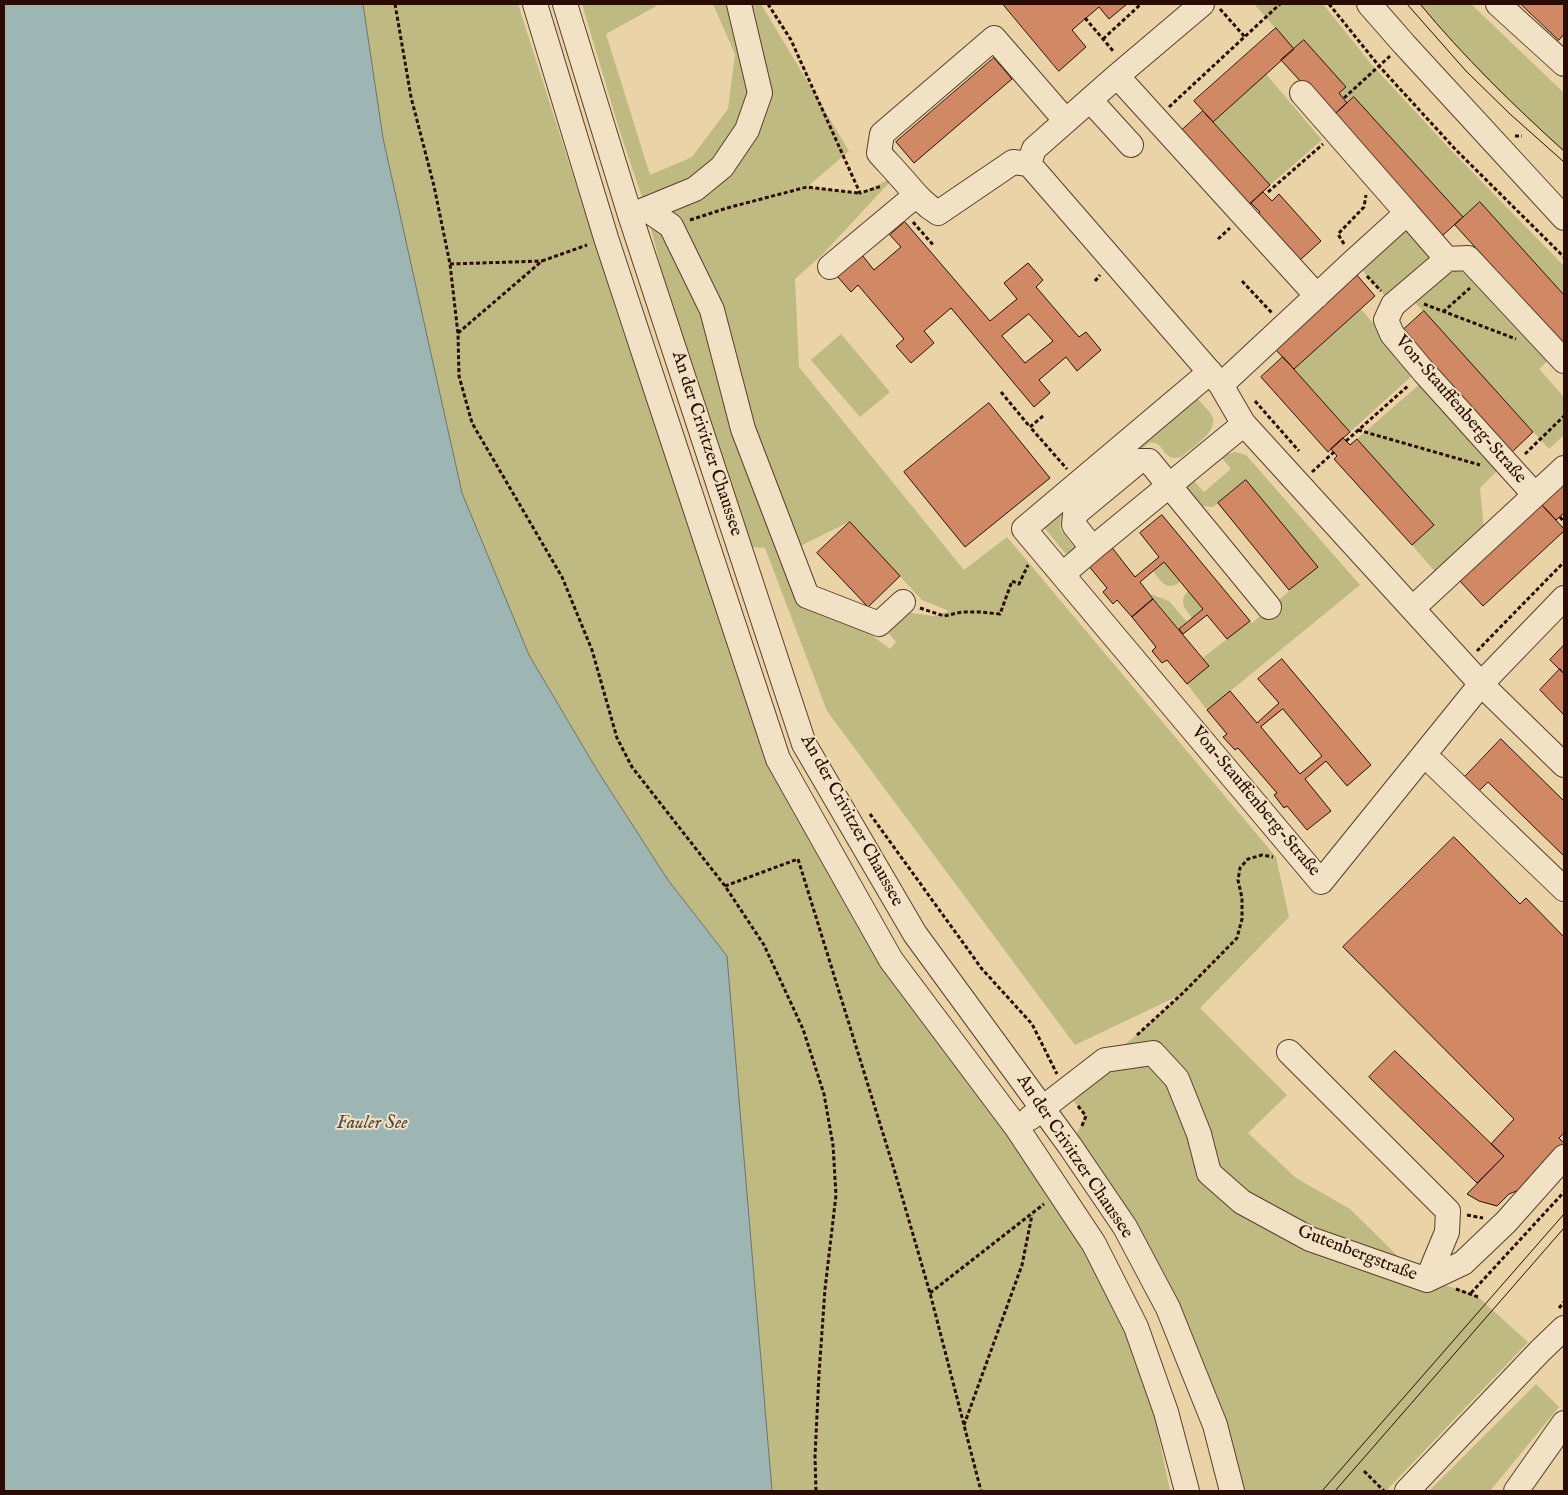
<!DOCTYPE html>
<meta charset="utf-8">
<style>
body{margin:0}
#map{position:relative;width:1568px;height:1495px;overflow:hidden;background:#ead3a6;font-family:"IM FELL English",serif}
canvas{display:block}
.frame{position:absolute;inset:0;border:5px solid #2b0c02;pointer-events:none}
</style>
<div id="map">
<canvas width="1568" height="1495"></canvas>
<div class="frame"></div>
</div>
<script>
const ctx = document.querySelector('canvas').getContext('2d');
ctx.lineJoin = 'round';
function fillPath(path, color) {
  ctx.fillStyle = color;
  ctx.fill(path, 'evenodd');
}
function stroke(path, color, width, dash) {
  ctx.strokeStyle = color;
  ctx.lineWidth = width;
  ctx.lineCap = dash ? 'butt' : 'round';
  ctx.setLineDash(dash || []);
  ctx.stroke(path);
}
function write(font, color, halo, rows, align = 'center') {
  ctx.font = font + ' "IM FELL English",serif';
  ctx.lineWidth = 4;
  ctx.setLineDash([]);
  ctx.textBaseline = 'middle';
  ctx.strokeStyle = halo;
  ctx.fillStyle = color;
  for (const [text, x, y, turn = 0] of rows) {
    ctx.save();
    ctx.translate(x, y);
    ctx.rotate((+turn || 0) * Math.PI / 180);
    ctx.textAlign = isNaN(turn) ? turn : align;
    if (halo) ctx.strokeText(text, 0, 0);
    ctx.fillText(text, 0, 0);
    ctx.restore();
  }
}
const green = new Path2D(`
 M363,4h155l100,312 134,391 26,52 358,568 34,164h-398l-45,-535 -59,-76 -71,-110 -68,-115 -67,-162 -79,-355z
 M582,4h78l-54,30 44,141 42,-18 36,-48 7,-55 -22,-50h48l88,147 -42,36 53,6 39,-18 -12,10 -64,69 -28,25 4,88 165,203 43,-33 269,320 13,60 -89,91 87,87 -39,38 48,45 54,31 63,62 14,9 44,13 7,4 50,45 -142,149h-154l-64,-183 -98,-162 16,-30 -20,-24 79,-64 37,-34 -107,51 -248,-334 -62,-163 -13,-1 -90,-275 -16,-63 -26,-77zM849,522l73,78 27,11 -15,5 -30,-4 -19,17 11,13 -6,7 -28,-21 -58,-24 -14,-53z
 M1254,4h69l49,61 75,81 117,120v29l-84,-93 -17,15 -109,-120 -7,6 -8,-10 7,-6 -42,-47 -10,9z
 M1420,4h51l93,89v58c-51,-46 -100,-94 -144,-147z
 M1266,74l56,66 -52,45 -57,-63z
 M1407,213l40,46 -54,46 -39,-44z
 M1450,265h16l86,92 -13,12 25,28v38l-15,14 -138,-151z
 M1361,309l54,64 -65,59 -56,-63z
 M841,334l49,58 -30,25 -49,-57z
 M1422,382l78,86 -20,20 4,44 -47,42 -25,-29 22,-20 -77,-86z
 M1195,395c5,7 13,14 17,21 8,15 -22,33 -31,41 -20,6 -16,-18 -32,-14l-88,74 -1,12 17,22 -3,3 -9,-1 -22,-27z
 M1235,452l11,3 114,130 -153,125 -20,-26 22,-18 -6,-8 47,-37 2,2 65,-56 -71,-87 -33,27 -12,-1 -17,-17 10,-8 10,11 27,-23 -9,-11 3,-3z
 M1164,562l16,20c-14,10 -19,-1 -27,-11z
 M1188,591l15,18 -11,9c-7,-9 -14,-17 -4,-27z
 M1150,594l19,7 18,21 -8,7z
 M1536,1384l23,23 -69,84h-61z`);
const water = new Path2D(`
 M4,4h359l20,134 79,355 67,162 68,115 71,110 59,76 45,535h-768z`);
const building = new Path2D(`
 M1003,4h124l-18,15 -10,-12 -27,23 14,17 -27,24z
 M1521,4h43v30l-5,6z
 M1276,28l18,21 -81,73 -19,-21z
 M1304,40l42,47 -7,6 8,10 -11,10 -9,-9 -3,3 -43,-47z
 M994,58l18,21 -98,84 -18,-21z
 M1354,97l109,120 -21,19 -109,-120z
 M1203,111l67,74 -21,20 -68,-74z
 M1263,192l9,9 7,-7 42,47 -21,19 -42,-46 2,-2 -9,-9z
 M1480,202l84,93v46l-2,2 -107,-118z
 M905,222l85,99 27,-22 -13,-16 24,-20 15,17 -7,7 43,50 7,-5 15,18 -24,21 -11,-14 -27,23 11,13 -16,14 -83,-99 -27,23 10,12 -23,20 -15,-17 8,-7 -46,-54 -7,7 -14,-16 25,-21 12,15 27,-23 -11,-12zM1029,314l24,27 -28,22 -23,-27z
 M1356,274l19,22 -81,73 -20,-21z
 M1424,311l109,121 -21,20 -109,-122z
 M1283,357l67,75 -22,20 -67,-75z
 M989,403l61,75 -85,69 -61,-75z
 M1343,438l7,7 7,-6 77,86 -22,20 -78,-86 3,-3 -6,-7z
 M1246,480l72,87 -29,23 -71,-87z
 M1564,484v29l-8,7 -14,-15z
 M1542,505l22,24v2l-81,75 -23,-25z
 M1162,515l88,106 -23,18 -20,-24 -24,19 -4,-5 24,-20 -39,-47 -24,20 13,17 -21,18 -15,-17 -4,4 -10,-12 4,-4 -20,-24 23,-19 25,32 24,-20 -19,-24z
 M850,522l50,54 -32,31 -51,-54z
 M1153,599l56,67 -22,18 -20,-24 -5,3 -10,-12 4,-4 -24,-30z
 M1564,645v29l-14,-14z
 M1282,659l89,106 -24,21 -21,-25 -21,18 26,32 -24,19 -20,-24 -3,2 -10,-13 3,-2 -39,-45 -3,2 -12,-13 4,-3 -20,-24 23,-19 27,32 22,-20 -21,-24zM1283,709l39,47 -22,18 -39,-47z
 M1560,669l4,5v41l-24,-25z
 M1501,739l63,62v55l-76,-74 -14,14 -14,-14z
 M1454,837l66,67 6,-6 38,39v196l-5,5 5,5v10l-40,35 -15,6 -12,12 -18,-5 -12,-7 37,-38 -13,-12 23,-25 -171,-172z
 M1395,1051l109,105 -27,27 -108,-106z`);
const path = new Path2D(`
 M395,4l16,93 23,89 16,78 8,70 1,42 13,47 90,154 30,73 25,88 15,29 93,119 39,59 39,84 21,65 9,51 3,50 -11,94 -6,85 -4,82 1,35
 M768,4l23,36 69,153 22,-7
 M1329,4l50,62 77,84 108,107
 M1220,9l25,28
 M1085,18l29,34
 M1103,39l38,-35
 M1344,98l46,-42
 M1169,107l111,-103
 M1515,136h7
 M1268,192l55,-48
 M690,220l37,-12 80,-21 52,6
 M913,222l21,24
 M1218,239l12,-11
 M1344,244l-6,-10 26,-27 2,-12
 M450,264l92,-3
 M1367,276l14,15
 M1095,281l5,-6
 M1242,281l30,32
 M1424,304l92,35
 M1443,312l27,-24
 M458,333l84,-72 45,-16
 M1001,392l29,35
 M1255,401l44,50
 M1043,416l-13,11 37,42
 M1358,430l122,35
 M1346,441l63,-56
 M1525,454l39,-38
 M1312,472l22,-20
 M1560,517l4,5
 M920,608l24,8 18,-4h18l20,2 12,-33 7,3 9,-19
 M1477,649l1,1 86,-88
 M870,814l112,155 50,55 25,50
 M725,886l73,-27 96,310 36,124 51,198
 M1137,1035l47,-43 53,-54 5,-19v-21l-4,-18 2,-12 8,-9 14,-4 11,2
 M1078,1106l8,10 -5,12
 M1467,1215l16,3
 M1456,1289l22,8
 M930,1293l114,-89
 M1471,1293l93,-101
 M1559,1308l5,-6
 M964,1425l58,-160 10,-50
 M1364,1471l20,20`);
const minor = new Path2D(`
 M535,4l71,234 172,521 113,201 126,168 77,116 42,83 30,85 21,79
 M565,4l65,211 174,529 111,190 155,212 55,81 43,81 47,117 17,66
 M1369,4l35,40 160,174
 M1498,4l66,60
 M1117,76l200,220
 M1302,93l105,120
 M1090,100l41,45
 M1029,164l192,221 22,38 238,261 83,81
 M1029,164l-16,-2 -75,51c-18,-11 -26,-24 -40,-39 -6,-7 -13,-14 -19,-21l3,-19 112,-96 72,83
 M1029,164l5,-15 83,-73 85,-72
 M646,209l25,17 41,84 31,119 64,167 72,28 24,-22
 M634,214l61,-25 27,-22 25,-37 13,-37 -21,-89
 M830,267l85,-71
 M1210,372l-186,157 297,353 160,-198 83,-86
 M1221,385l133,-124 53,-48 40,46
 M1244,424l-146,120h-9l-15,-19 1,-11 64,-53h10l120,146
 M1535,495l-111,-123 -32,-38 -6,-14 7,-15 54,-46 21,-1 96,103
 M1063,574l35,-30
 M1413,608l151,-140
 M1434,764l130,125
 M1289,1052l159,159 -1,21 -20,48
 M1030,1118l75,-58 48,-7 24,26 22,55 10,39 33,29 68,37 117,41
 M1427,1280l36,-17 43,-41 58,-65
 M1407,1491l133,-140 24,-23
 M1516,1491l48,-68`);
const tram = new Path2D(`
 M1407,4l59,67 44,43 54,48
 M1420,4c44,53 93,101 144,147
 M1322,1491l242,-277
 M1335,1491l229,-263`);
const streetNames = [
 ["Von-Stauffenberg-Straße",1460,410,49],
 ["An der Crivitzer Chaussee",706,444,72],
 ["Von-Stauffenberg-Straße",1255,802,50],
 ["An der Crivitzer Chaussee",851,821,61],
 ["An der Crivitzer Chaussee",1074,1157,56],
 ["Gutenbergstraße",1357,1254,21]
];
const waterNames = [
 ["Fauler See",372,1124]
];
fillPath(green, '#beba82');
fillPath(water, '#9db5b3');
stroke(water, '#6f716c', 1);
fillPath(building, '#d08964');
stroke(building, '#2b0c02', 1);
stroke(minor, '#5b3e2b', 26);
stroke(path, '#2b0c02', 3, [4, 2.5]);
stroke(minor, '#f1e2c5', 24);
stroke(tram, '#2b0c02', 1);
write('18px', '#2b0c02', '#f1e2c5', streetNames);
write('italic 19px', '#534740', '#f1e2c5', waterNames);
</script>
